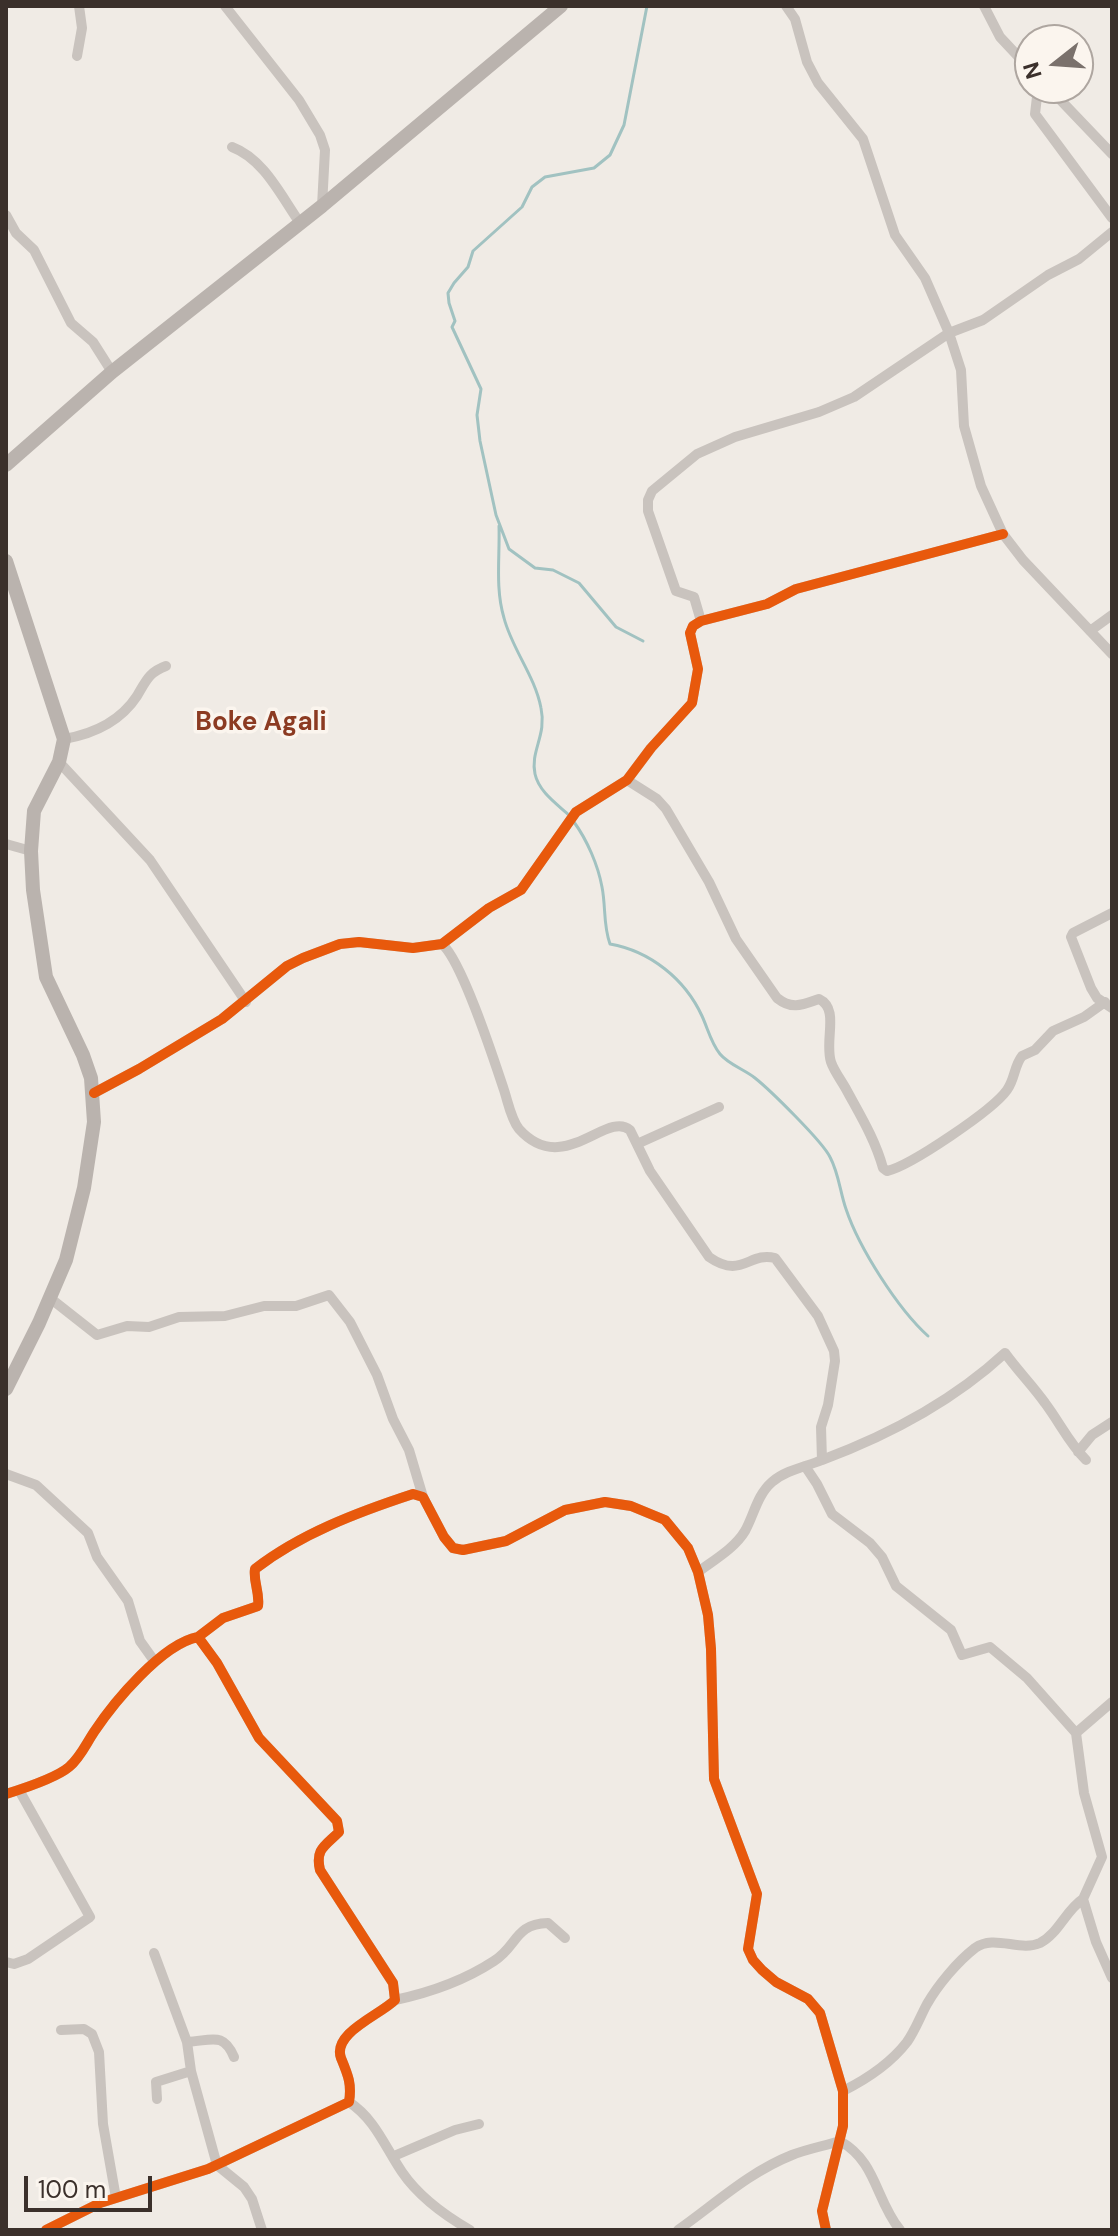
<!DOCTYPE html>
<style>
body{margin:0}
#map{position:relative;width:1118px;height:2236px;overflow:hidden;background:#f0ebe5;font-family:"DM Sans",sans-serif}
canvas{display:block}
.frame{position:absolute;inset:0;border:8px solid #3b302b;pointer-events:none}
.north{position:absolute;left:1014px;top:24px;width:80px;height:80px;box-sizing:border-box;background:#fbf5ee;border:2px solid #aea6a0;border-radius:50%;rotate:253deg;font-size:22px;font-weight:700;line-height:32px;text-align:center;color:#3b302b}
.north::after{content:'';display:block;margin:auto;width:28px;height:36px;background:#7a716c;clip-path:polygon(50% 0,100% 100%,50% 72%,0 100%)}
.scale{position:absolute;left:24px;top:2176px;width:128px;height:36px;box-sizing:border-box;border:4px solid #3b302b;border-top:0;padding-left:10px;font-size:24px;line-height:28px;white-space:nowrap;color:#3b302b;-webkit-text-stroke:6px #fbf5ee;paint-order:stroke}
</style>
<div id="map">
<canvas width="1118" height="2236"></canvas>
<div class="frame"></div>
<div class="north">N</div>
<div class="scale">100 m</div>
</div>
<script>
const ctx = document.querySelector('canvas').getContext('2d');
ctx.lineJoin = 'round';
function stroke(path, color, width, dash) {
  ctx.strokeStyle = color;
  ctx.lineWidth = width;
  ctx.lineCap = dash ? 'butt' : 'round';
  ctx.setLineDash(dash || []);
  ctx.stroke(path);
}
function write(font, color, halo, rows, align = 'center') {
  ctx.font = font + ' "DM Sans",sans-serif';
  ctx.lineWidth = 7;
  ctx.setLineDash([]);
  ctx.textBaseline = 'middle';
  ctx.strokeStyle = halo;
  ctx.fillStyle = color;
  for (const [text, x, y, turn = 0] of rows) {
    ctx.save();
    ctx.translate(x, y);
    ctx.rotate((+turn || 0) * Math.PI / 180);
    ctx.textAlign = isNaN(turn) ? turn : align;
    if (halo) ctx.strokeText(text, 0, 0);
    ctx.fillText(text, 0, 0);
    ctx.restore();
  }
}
const stream = new Path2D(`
 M499,526c1,31 -4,62 5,92 8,31 31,58 37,90 6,27 -11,43 -6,66 4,18 22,30 35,42
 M643,641l-27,-14 -37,-44 -26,-13 -18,-2 -26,-19 -13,-34 -16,-74 -3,-26 4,-26 -29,-62 3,-6 -6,-18 -1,-10 6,-10 14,-16 5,-16 49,-44 10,-20 13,-10 49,-9 16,-13 14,-30 23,-119
 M574,822c13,18 24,43 28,65 4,20 1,38 8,57 40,7 75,35 92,72 6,13 9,27 18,38 8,10 25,16 35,24 15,12 67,63 75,79 9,17 10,35 16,52 13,39 52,100 82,127`);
const street = new Path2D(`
 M225,6l74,94 21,35 5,15 -3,56
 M786,6l9,13 12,43 11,21 45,56 32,96 30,43 24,55 12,37 3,56 17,60 22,48 20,26 89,94
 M984,6l16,31 30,32
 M77,56l5,-28 -3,-22
 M1038,88l-3,26 77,104
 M1049,88l63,66
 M232,147c32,12 49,49 68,76
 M6,215l10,18 18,17 37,73 22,19 19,30
 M701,621l-7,-24 -18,-6 -28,-80v-11l4,-9 45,-37 38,-17 84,-25 35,-15 95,-64 34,-13 65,-45 31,-16 33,-27
 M1090,631l22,-16
 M64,739c29,-5 56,-17 73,-43 9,-15 12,-24 29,-30
 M59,762l91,98 96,142
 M627,780l30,19 9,10 43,73 27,57 41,59c15,12 25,7 42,1 21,10 5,41 12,63 3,9 10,18 15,27 14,26 29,50 37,79l4,3c23,-5 106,-61 120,-81 8,-11 7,-24 15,-34l13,-6 18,-19 31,-14 21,-15
 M6,844l25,7
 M1112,913l-39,20 -2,4 20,51 6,10 15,10
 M442,944c20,17 52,116 62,146 4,12 7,29 15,39 44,49 87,-19 111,1l20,41 59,86c33,23 40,-6 66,1l43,58 16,35 1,10 -7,44 -7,22 1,33c-17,7 -36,10 -50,22 -15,13 -18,33 -27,49 -10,17 -31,29 -47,41
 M94,1093l45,-24 83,-50 65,-53 16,-8 37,-14 19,-2 54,6 29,-4 47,-36 32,-18 55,-78 51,-32 24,-32 41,-45 6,-34 -8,-36 3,-7 8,-5 66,-17 29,-15 207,-55
 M637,1144l82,-37
 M50,1298l47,37 30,-9 22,1 30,-10 46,-1 39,-10h32l33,-11 21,27 27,53 16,44 16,31 14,47
 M1078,1452l14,-17 20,-13
 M822,1460c67,-25 131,-59 183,-107 13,18 28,33 40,50 15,20 24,40 41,57
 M805,1466l12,18 15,30 38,29 12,14 14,29 55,44 11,25 28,-8 37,31 49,55
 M6,1474l30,11 52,48 9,24 31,44 12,40 15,21
 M198,1637l25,-19 35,-12c2,-14 -5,-24 -3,-37 45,-35 103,-57 158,-75l10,3 21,40 9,11 10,2 43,-9 59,-31 40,-8 26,4 34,14 23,28 10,24 10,43 3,34 3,130 43,115 -9,55 5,11 9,10 14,12 32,17 12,14 23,78v35l-21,85 4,19
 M1112,1702l-36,31 8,60 18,64 -19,42 13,43 16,36
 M6,1794c16,-5 50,-16 63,-27 11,-9 17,-23 25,-35 20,-30 68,-88 104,-95l19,26 42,75 78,83 2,11c-14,14 -24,17 -19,38l73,113 2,17c-15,15 -63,33 -54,58 7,17 11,26 8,44l-141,67 -108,34 -54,27
 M154,1953l33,89 4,29 26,94 27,22 8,12 10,31
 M6,1962l8,2 14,-5 62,-42 -71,-127
 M395,2000c33,-7 70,-20 99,-39 24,-15 20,-37 54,-38l17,15
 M61,2030l23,-1 8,5 7,18 4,72 13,74
 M187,2042c24,-1 36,-11 47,15
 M843,2091c24,-12 47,-27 64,-49 8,-11 13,-25 20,-38 11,-19 30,-42 48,-56 19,-14 45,4 65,-5 18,-9 26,-33 43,-44
 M157,2099l-1,-17 35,-11
 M349,2102c26,17 36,45 53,70 17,25 42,43 68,58
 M394,2156l61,-26 24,-6
 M678,2230c37,-26 71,-58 114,-75 15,-6 32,-9 48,-14 37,21 35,58 60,89`);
const secondary = new Path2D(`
 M6,465l106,-93 210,-166 239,-200
 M6,561l58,178 -5,23 -25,49 -3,40 2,39 13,87 37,78 8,23 3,44 -10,66 -18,72 -27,63 -33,66`);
const cycleway = new Path2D(`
 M94,1093l45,-24 83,-50 65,-53 16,-8 37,-14 19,-2 54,6 29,-4 47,-36 32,-18 55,-78 51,-32 24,-32 41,-45 6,-34 -8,-36 3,-7 8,-5 66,-17 29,-15 207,-55
 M198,1637l25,-19 35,-12c2,-14 -5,-24 -3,-37 45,-35 103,-57 158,-75l10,3 21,40 9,11 10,2 43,-9 59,-31 40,-8 26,4 34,14 23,28 10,24 10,43 3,34 3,130 43,115 -9,55 5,11 9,10 14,12 32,17 12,14 23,78v35l-21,85 4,19
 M6,1794c16,-5 50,-16 63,-27 11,-9 17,-23 25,-35 20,-30 68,-88 104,-95l19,26 42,75 78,83 2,11c-14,14 -24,17 -19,38l73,113 2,17c-15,15 -63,33 -54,58 7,17 11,26 8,44l-141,67 -108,34 -54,27`);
const quarterNames = [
 ["Boke Agali",261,723]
];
stroke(stream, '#a1c2c1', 3);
stroke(street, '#c9c3be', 10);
stroke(secondary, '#bab3ae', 14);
stroke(cycleway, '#e8590c', 10);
write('bold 26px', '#8c3b22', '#fbf5ee', quarterNames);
</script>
